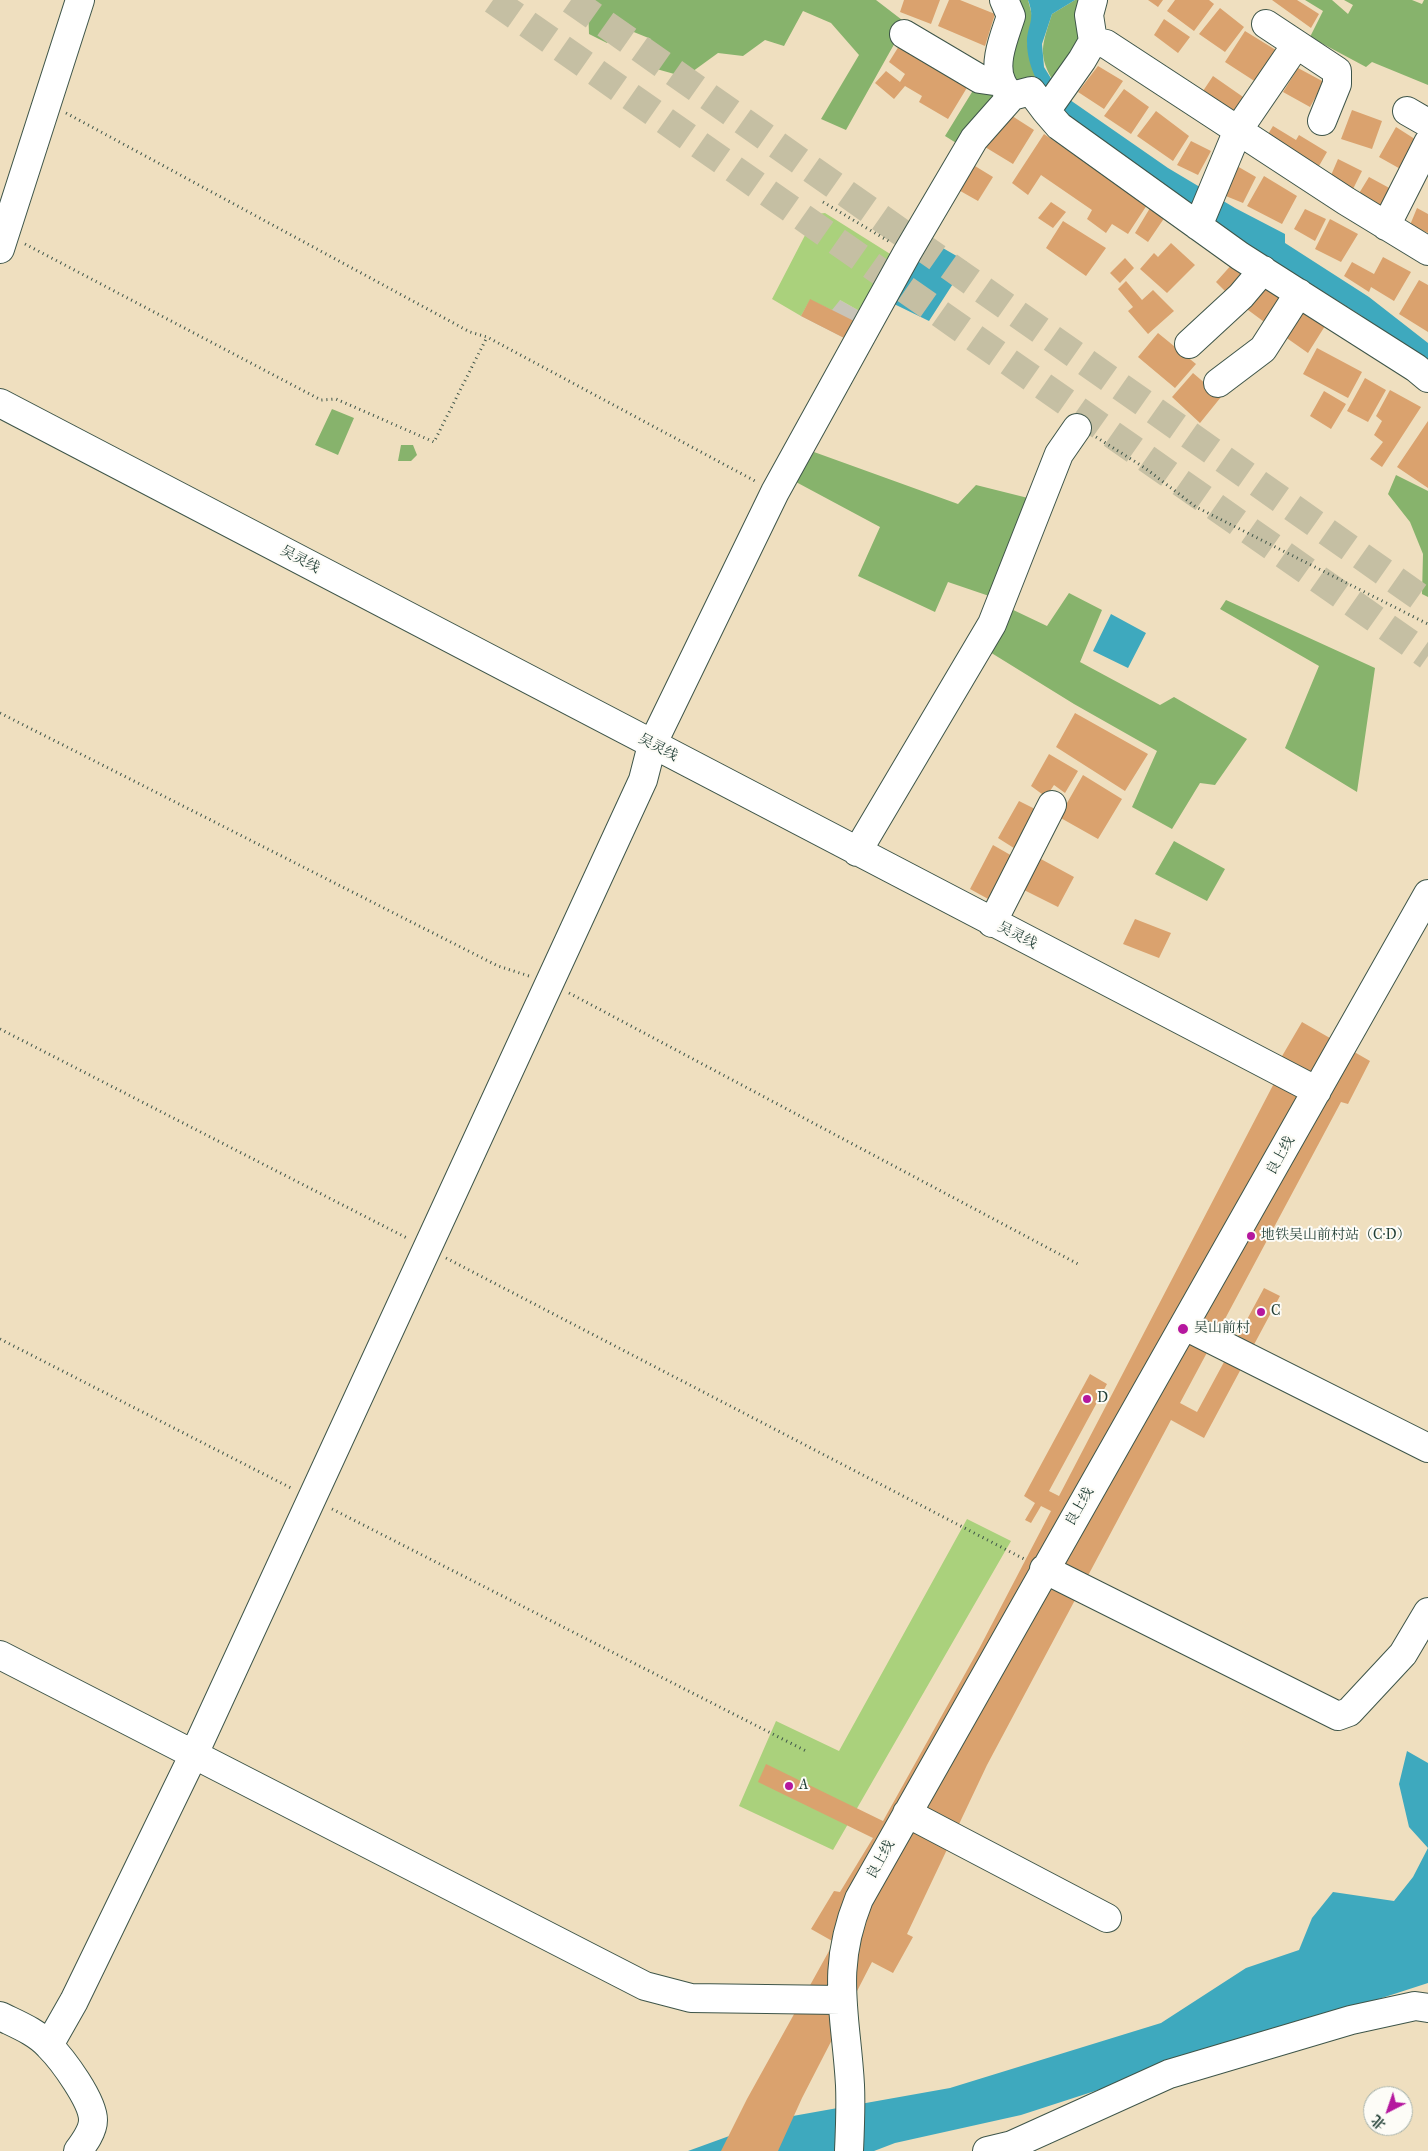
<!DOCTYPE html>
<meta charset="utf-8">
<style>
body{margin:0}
#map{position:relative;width:1428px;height:2151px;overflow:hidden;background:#efdfbf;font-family:"IM FELL Great Primer","Noto Serif SC",serif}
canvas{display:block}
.north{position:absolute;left:1363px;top:2086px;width:50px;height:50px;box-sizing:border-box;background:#fdfcf7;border:1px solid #a4b0a9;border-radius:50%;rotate:221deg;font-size:14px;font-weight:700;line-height:20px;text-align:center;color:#1f3d34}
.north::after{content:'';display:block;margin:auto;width:18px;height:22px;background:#b5179e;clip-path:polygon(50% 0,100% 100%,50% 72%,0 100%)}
</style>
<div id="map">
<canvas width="1428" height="2151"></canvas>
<div class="north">北</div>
</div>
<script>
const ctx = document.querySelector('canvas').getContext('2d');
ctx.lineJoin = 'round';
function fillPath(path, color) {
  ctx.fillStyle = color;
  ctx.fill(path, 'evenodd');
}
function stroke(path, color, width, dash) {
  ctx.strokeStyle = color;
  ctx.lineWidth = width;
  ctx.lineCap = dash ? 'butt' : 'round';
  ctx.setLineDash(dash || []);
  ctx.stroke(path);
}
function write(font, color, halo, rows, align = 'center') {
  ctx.font = font + ' "IM FELL Great Primer","Noto Serif SC",serif';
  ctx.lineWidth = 4;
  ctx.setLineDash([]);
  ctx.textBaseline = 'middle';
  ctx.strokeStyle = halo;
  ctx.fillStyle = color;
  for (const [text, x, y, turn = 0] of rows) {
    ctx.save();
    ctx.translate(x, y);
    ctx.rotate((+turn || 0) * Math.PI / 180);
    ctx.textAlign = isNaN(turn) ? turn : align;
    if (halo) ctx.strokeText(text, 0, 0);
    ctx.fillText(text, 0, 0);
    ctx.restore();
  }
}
const industrial = new Path2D(`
 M810,299l30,1 25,14 -15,27 -49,-25z`);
const green = new Path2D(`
 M825,213l70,44 -30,57 -25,-14 -8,10 -22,-10 -9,16 -29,-17 44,-85z
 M967,1519l44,22 -178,309 -94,-44 37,-85 63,30z`);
const forest = new Path2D(`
 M591,0h285l30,23 -60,107 -25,-11 38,-64 -28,-32 -28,-12 -19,35 -19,-6 -22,16 -25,-3 -33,24 -32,-9 -2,-29 -32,-13 -12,17 -18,-9 -1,-29z
 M1011,0h17l5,19 -6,23 9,37 -19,6 -8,-13z
 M1075,0h8l1,38 -29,46c-18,-29 -13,-39 -3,-70z
 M1305,0h27l16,14 5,-9 -9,-5h68l10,4 2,-4h4v85l-56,-23 -6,5 -56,-30 13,-26z
 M977,84l22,10 -38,52 -16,-10z
 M332,409l22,9 -16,37 -23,-10z
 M401,445h12l4,10 -6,6h-13z
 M814,452l144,52 18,-19 52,13 -33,100 -47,-16 -13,30 -77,-36 22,-49 -84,-45z
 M1396,475l32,16v106l-6,-3 1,-40 -13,-32 -22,-28z
 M1069,593l33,17 -22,52 80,43 14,-8 73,42 -32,46 -15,-2 -28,46 -40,-22 25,-56 -83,-47 -89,-55 22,-42 40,19z
 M1226,600l149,68 -18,124 -72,-44 34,-82 -99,-57z
 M1174,841l51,28 -18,32 -52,-27z`);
const water = new Path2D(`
 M1028,0h47l-23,14 -10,30 2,23 16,26 108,75 67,40 50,26v9l84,54 59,46v24l-63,-43 -3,-8 -80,-50 -17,-6 -215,-155c-11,-20 -23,-39 -23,-63 0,-17 9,-21 1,-42z
 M929,240l38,22 -38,59 -37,-18z
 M1111,614l35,19 -18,35 -35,-17z
 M1407,1751l21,12v85l-19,-21 -10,-43z
 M1428,1848v135l-407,132 -126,28 -21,8h-186l88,-32 174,-31 211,-65 85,-55 53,-18 13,-32 21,-26 61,9 19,-24z`);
const building = new Path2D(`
 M904,0h36l-9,24 -31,-12z
 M949,0h11l35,14 -10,32 -47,-20z
 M1148,0h15l-5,7z
 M1175,0h34l5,4 -20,27 -27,-20z
 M1272,0h25l22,14 -8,14z
 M1220,8l24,19 -19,25 -26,-18z
 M1164,19l26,18 -12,16 -24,-18z
 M1245,31l34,21 -20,32 -34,-22z
 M899,46l69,40 -20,33 -29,-17 3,-6 -17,-10 -11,13 -19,-16 11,-12 14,11 5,-8 -16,-12z
 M1098,66l25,15 -19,28 -26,-17z
 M1298,68l26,14 -14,25 -27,-15z
 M1213,76l33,23 -9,14 -34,-22z
 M1124,89l25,18 -18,27 -27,-18z
 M1352,110l30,11 -10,28 -31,-10z
 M1156,111l33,25 -16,25 -36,-25z
 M1009,114l25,16 -21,34 -28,-17z
 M1273,126l23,14 3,-5 28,17 -8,14 -28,-16 -26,-11z
 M1396,127l25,16 -17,28 -25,-14z
 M1044,134l103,71 -19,29 -16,-10 -6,9 -19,-14 5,-9 -51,-35 -13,20 -16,-12z
 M1191,141l20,10 -13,24 -21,-10z
 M1338,159l24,12 -10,20 -23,-11z
 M1230,162l26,15 -13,26 -27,-11z
 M970,163l23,14 -15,24 -23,-13z
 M1264,176l33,20 -15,28 -35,-18z
 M1369,177l24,13 -11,19 -24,-14z
 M1051,202l15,10 -13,16 -15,-10z
 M1150,208l15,9 -17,25 -13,-9z
 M1417,208l11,6v19l-18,-8z
 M1305,209l21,10 -11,22 -21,-12z
 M1330,219l28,15 -17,28 -26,-13z
 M1063,221l43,27 -20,28 -40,-28z
 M1171,243l24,22 -28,28 -27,-24 14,-16 4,4z
 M1383,257l28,15 -17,29 -23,-14 -2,5 -25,-16 8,-14 22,12z
 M1125,258l9,10 -14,15 -10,-10z
 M1234,262l15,15 -19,19 -14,-14z
 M1419,280l9,5v47l-29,-18z
 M1126,281l16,19 11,-10 21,21 -26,23 -20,-23 5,-4 -15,-18z
 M1260,284l23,17 -16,23 -23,-17z
 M810,299l50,25 -10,17 -49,-25z
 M1298,308l27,18 -17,27 -27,-19z
 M1158,333l38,31 -21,24 -37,-31z
 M1317,348l45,24 -14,26 -45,-24z
 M1193,373l28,24 -21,26 -28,-26z
 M1365,378l21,12 -18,32 -21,-11z
 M1390,390l31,17 -39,60 -12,-8 13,-17 -9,-7 8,-14 -6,-5z
 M1324,391l22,13 -15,25 -21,-13z
 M1428,421v67l-31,-21z
 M1075,713l73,41 -23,37 -69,-44z
 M1049,754l29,17 -13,22 -11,-8 -8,12 -15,-11z
 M1083,775l39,24 -24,40 -39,-22z
 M1019,801l20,10 -22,39 -19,-12z
 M993,845l21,12 -24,43 -20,-11z
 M1039,858l35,19 -16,30 -34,-17z
 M1135,919l36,14 -12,25 -36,-14z
 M1302,1022l68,39 -22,43 -7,-2 -161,301 17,9 67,-124 16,8 -76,142 -33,-18 -184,345 -80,169 6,3 -20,36 -21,-11 -70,136 -24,53h-57l26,-52 87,-157 -23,-13 23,-38 6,1 33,-54 -115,-56 8,-18 117,57 97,-174 71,-136 -10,-5 -10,17 -6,-3 10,-17 -11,-7 66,-122 17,10 -58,107 10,5 224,-430 -5,-3z`);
const highwayTunnel = new Path2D(`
 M493,0l935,656
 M571,0l857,603`);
const path = new Path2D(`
 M66,113l404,219 17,5 268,144
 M823,202l67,40
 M25,244l296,156 15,-1 98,43 53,-105
 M1096,437l49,31 51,39 232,117
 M0,713l498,253 31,10
 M569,993l509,271
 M0,1029l407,209
 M446,1258l580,302
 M0,1339l293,150
 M332,1509l474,242`);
const minor = new Path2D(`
 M1004,0l7,16c-6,19 -19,48 -9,67 2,5 6,9 10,13
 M1266,24l71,47v13l-15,37
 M904,34l76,45 21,3
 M1093,41l-4,-26 4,-15
 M1046,111l13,15 181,130 176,112 12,10
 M1407,111l21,12
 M1198,226l40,-96 58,-85
 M1386,226l42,-83
 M0,249l80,-249
 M1189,344l52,-48 22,-26
 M1218,383l45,-34 36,-56
 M0,403l1317,688
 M857,852l135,-228 67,-170 18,-26
 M992,923l60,-118
 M1185,1326l243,122
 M1044,1569l294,147 11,-4 54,-58 25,-42
 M0,1655l645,331 46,12 150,2
 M907,1813l200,105
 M0,2016c16,8 37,16 49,30 14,14 44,55 44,74 0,11 -9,23 -15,31
 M49,2045l25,-44 120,-247 449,-974 9,-35 123,-253 132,-239 67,-114 38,-43 19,-5 15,20 36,-51 11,-19 13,3 240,157 82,50
 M849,2151c1,-22 2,-44 1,-66 -4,-72 -20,-114 9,-186l569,-1005
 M987,2151l25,-6 157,-71 182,-54 64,-14 13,2`);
const markers = [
 [1251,1236,5,"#b5179e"],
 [1261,1312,5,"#b5179e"],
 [1183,1329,6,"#b5179e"],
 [1087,1399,5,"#b5179e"],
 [789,1786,5,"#b5179e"]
];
const streetNames = [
 ["吴灵线",300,560,28],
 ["吴灵线",658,748,28],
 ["吴灵线",1017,936,27],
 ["良上线",1281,1156,-61],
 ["良上线",1080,1507,-60],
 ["良上线",881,1860,-61]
];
const poiNames = [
 ["地铁吴山前村站（C·D）",1261,1236],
 ["C",1271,1312],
 ["吴山前村",1194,1329],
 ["D",1097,1399],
 ["A",799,1786]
];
fillPath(industrial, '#c8c4b8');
fillPath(green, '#aad17c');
fillPath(forest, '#87b36c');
fillPath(water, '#3ea9be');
fillPath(building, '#daa26e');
stroke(highwayTunnel, '#c5bfa3', 28, [28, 14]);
stroke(minor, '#3e5549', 30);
stroke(path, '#3e5549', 3, [1, 4]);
stroke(minor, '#fff', 28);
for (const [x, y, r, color] of markers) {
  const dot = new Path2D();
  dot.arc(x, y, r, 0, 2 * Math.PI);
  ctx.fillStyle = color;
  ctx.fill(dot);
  stroke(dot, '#fdfcf7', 2);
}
write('14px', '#1f3d34', '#fdfcf7', streetNames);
write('14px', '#1f3d34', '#fdfcf7', poiNames, 'left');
</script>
